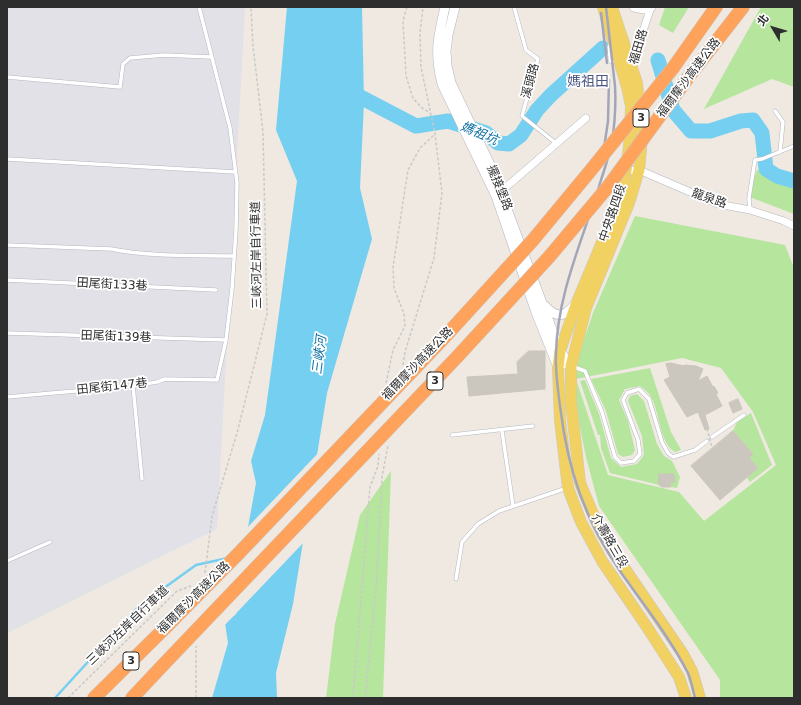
<!DOCTYPE html>
<meta charset="utf-8">
<style>
body{margin:0}
#map{position:relative;width:801px;height:705px;overflow:hidden;background:#efe9e1;font-family:"DejaVu Sans","Noto Sans TC",sans-serif}
canvas{display:block}
.frame{position:absolute;inset:0;border:8px solid #2e2e2e;pointer-events:none}
.north{position:absolute;left:753px;top:8px;width:40px;height:40px;-webkit-text-stroke:3px #fff;paint-order:stroke;rotate:308deg;font-size:11px;font-weight:700;line-height:16px;text-align:center;color:#2e2e2e}
.north::after{content:'';display:block;margin:auto;width:14px;height:18px;background:#2e2e2e;clip-path:polygon(50% 0,100% 100%,50% 72%,0 100%)}
</style>
<div id="map">
<canvas width="801" height="705"></canvas>
<div class="frame"></div>
<div class="north">北</div>
</div>
<script>
const ctx = document.querySelector('canvas').getContext('2d');
ctx.lineJoin = 'round';
function fillPath(path, color) {
  ctx.fillStyle = color;
  ctx.fill(path, 'evenodd');
}
function stroke(path, color, width, dash) {
  ctx.strokeStyle = color;
  ctx.lineWidth = width;
  ctx.lineCap = dash ? 'butt' : 'round';
  ctx.setLineDash(dash || []);
  ctx.stroke(path);
}
function write(font, color, halo, rows, align = 'center') {
  ctx.font = font + ' "DejaVu Sans","Noto Sans TC",sans-serif';
  ctx.lineWidth = 3.5;
  ctx.setLineDash([]);
  ctx.textBaseline = 'middle';
  ctx.strokeStyle = halo;
  ctx.fillStyle = color;
  for (const [text, x, y, turn = 0] of rows) {
    ctx.save();
    ctx.translate(x, y);
    ctx.rotate((+turn || 0) * Math.PI / 180);
    ctx.textAlign = isNaN(turn) ? turn : align;
    if (halo) ctx.strokeText(text, 0, 0);
    ctx.fillText(text, 0, 0);
    ctx.restore();
  }
}
const industrial = new Path2D(`
 M7,7h238l-28,522 -210,104z`);
const green = new Path2D(`
 M665,7h24l-16,26 -14,-8z
 M761,7h33v80l-22,-8 -68,30z
 M757,170l37,15v29l-47,-18z
 M635,216l150,29 9,23v430h-74v-18l-121,-174 -13,-49 -11,-54 -1,-34 19,-56zM682,358l39,10 32,44 23,53 -72,56 -25,-29 -71,-17 -32,-96z
 M650,368l21,64 10,18 -6,2c-16,-9 -15,-40 -24,-55 -2,-4 -7,-8 -11,-11l-15,3 -6,11 9,21 7,29 -3,5 -9,2 -5,-3 -12,-43 -15,-32z
 M585,380l14,34 12,44 10,9 16,-3 7,-9 -2,-19 -14,-35 2,-5 7,-2 7,7 13,43 7,12 8,5 8,16 -3,11 -6,-1 -1,-5h5l-2,-8h-14v11l-49,-12 -9,-25 -1,-13h-2l-18,-54z
 M751,413l21,52 -22,17 -3,-4 11,-10 -9,-10 4,-4 -20,-23 4,-9z
 M391,471l-8,227h-57l9,-74 25,-109z`);
const water = new Path2D(`
 M287,7h75l2,95 -4,86 12,51 -45,154 -34,211 -17,69 1,25h-65l16,-55 -3,-20 11,-9 8,-65 12,-66 -5,-22 14,-46 32,-234 -21,-51z`);
const pier = new Path2D(`
 M321,450l-15,90 -83,87v-6l11,-8 11,-83z`);
const stream = new Path2D(`
 M55,698l84,-92 57,-41 32,-7`);
const river = new Path2D(`
 M658,60l15,50 18,21h19l31,-10 12,-1 9,13 4,36 11,7 17,5
 M347,90l69,36 32,-5 38,12 12,10 11,1 12,-9 16,-25 14,-15 52,-47`);
const building = new Path2D(`
 M529,351h16v38l-76,7 -2,-19 51,-3 -1,-12z
 M671,363l13,3 1,-1 11,1 7,3 -5,12 9,-5 6,11 1,-1 4,7 -2,1 6,12 -17,9 4,14 -4,1 -7,-18 -11,5 -23,-37 6,-3 -4,-13z
 M738,399l4,10 -9,4 -4,-10z
 M733,431l20,23 -4,4 9,10 -38,32 -29,-34z
 M659,474h15l1,8h-5l1,5h-9l-3,-2z`);
const path = new Path2D(`
 M407,7l-4,14 3,55 7,22 8,9 9,6
 M403,365l2,-13 29,-94 8,-65 -7,-59 -14,-67 -1,-34 3,-26
 M386,383l7,-33 12,-24 -1,-12 -10,-26 -1,-21 15,-97 12,-22 15,-14
 M205,573l7,-57 25,-83 30,-119 -4,-182 -10,-86 -2,-39
 M68,698l109,-107 14,-5
 M196,698v-52
 M353,698l17,-211 8,-21 1,-12
 M365,698l12,-122 5,-99 6,-32`);
const service = new Path2D(`
 M514,7l12,43 12,9 -16,57 35,28
 M7,77l113,10 3,-23 7,-6 34,-3 47,2
 M775,111l8,11 -3,30
 M7,159l228,13
 M750,210l-1,-12 6,-38 7,-1 32,-13
 M7,245l104,4c40,8 83,6 123,7
 M7,280l209,10
 M7,333l219,7
 M559,367l12,-1 14,5 17,41 13,45 6,6 13,-2 6,-7 -2,-14 -15,-40 4,-7 12,-4 10,10 13,43 6,11 5,4 22,-7 12,-9
 M133,386l9,93
 M7,397l126,-11 24,-4 8,-3 52,1 9,-40 6,-51 4,-59 1,-47 -7,-55 -31,-121
 M502,431l11,75
 M452,435l81,-9
 M712,437l32,-22
 M7,561l43,-19
 M456,579l6,-37 16,-18 21,-13 68,-23`);
const minor = new Path2D(`
 M611,47l1,13
 M633,68l5,-22 13,-39
 M626,171l13,-1 79,34 32,6 34,11 10,5
 M497,195l89,-77`);
const tertiary = new Path2D(`
 M445,7c-7,31 -11,45 -3,77l54,112 41,119 21,52
 M455,7l-7,28 -2,16 1,15 4,17 41,86 68,182 11,15
 M634,7l10,2 7,-2
 M545,306c12,13 20,11 30,-2`);
const primary = new Path2D(`
 M603,7l24,80 4,19 -1,31 -4,34 -6,28 -43,103 -17,49 -2,16 2,53 8,68 13,34 21,39 45,66 32,50 7,21
 M612,7l25,76 5,55 -3,32 -10,33 -43,105 -15,58v36l9,81 19,45 11,19 73,107 9,17 8,27`);
const motorway = new Path2D(`
 M673,68l43,-61
 M687,79l56,-72
 M94,698l74,-73
 M132,698l31,-33`);
const rail = new Path2D(`
 M606,7l9,79c1,16 0,33 -2,49 -2,15 -7,30 -12,45 -17,57 -44,113 -45,174 -1,18 2,35 4,52 8,66 25,114 62,168 23,32 48,64 66,99 3,7 5,17 7,25
 M601,13l6,50
 M604,148l4,-27 1,-41`);
const pathBridge = new Path2D(`
 M703,414l10,37`);
const motorwayBridge = new Path2D(`
 M168,625l72,-73 201,-211 92,-101 58,-70 82,-102
 M163,665l294,-308 92,-100 58,-69 80,-109`);
const shields = [
 [641,118,16],
 [435,381,16],
 [131,661,16]
];
const shieldNames = [
 ["3",641,118],
 ["3",435,381],
 ["3",131,661]
];
const streetNames = [
 ["福田路",639,47,-74],
 ["福爾摩沙高速公路",689,78,-53],
 ["溪頭路",531,81,-75],
 ["擺接堡路",499,188,68],
 ["龍泉路",709,199,19],
 ["中央路四段",613,213,-71],
 ["三峽河左岸自行車道",257,255,-91],
 ["田尾街133巷",112,285,3],
 ["田尾街139巷",116,337,2],
 ["福爾摩沙高速公路",418,364,-46],
 ["田尾街147巷",112,387,-6],
 ["介壽路三段",609,541,60],
 ["福爾摩沙高速公路",194,598,-45],
 ["三峽河左岸自行車道",128,626,-44]
];
const waterNames = [
 ["媽祖坑",479,134,23],
 ["三峽河",320,355,-83]
];
const quarterNames = [
 ["媽祖田",588,82]
];
fillPath(industrial, '#e3e1e8');
fillPath(green, '#b6e59e');
fillPath(water, '#75cff0');
fillPath(pier, '#efe9e1');
stroke(stream, '#75cff0', 2.5);
stroke(river, '#75cff0', 15);
fillPath(building, '#cbc7bf');
stroke(building, '#cbc5ba', 1);
stroke(service, '#b4b7c1', 4.5);
stroke(minor, '#b4b7c1', 8);
stroke(tertiary, '#b4b7c1', 10);
stroke(primary, '#c9c9c9', 12);
stroke(motorway, '#c9c9c9', 14);
stroke(path, '#c9c9c9', 1.5, [3, 2]);
stroke(service, '#fff', 3.5);
stroke(minor, '#fff', 7);
stroke(tertiary, '#fff', 9);
stroke(primary, '#f2d163', 11);
stroke(motorway, '#ffa35c', 13);
stroke(rail, '#a3a6b8', 2.5);
stroke(motorwayBridge, '#c9c9c9', 14, []);
stroke(pathBridge, '#c9c9c9', 1.5, [3, 2]);
stroke(motorwayBridge, '#ffa35c', 13);
for (const [x, y, w] of shields) {
  const box = new Path2D();
  box.roundRect(x - w / 2, y - 9, w, 18, 3);
  ctx.fillStyle = '#fff';
  ctx.fill(box);
  stroke(box, '#2e2e2e', 1);
}
write('bold 11px', '#2e2e2e', null, shieldNames);
write('12px', '#2e2e2e', '#fff', streetNames);
write('italic 13px', '#0d6fa3', '#fff', waterNames);
write('14px', '#4d5680', '#fff', quarterNames);
</script>
